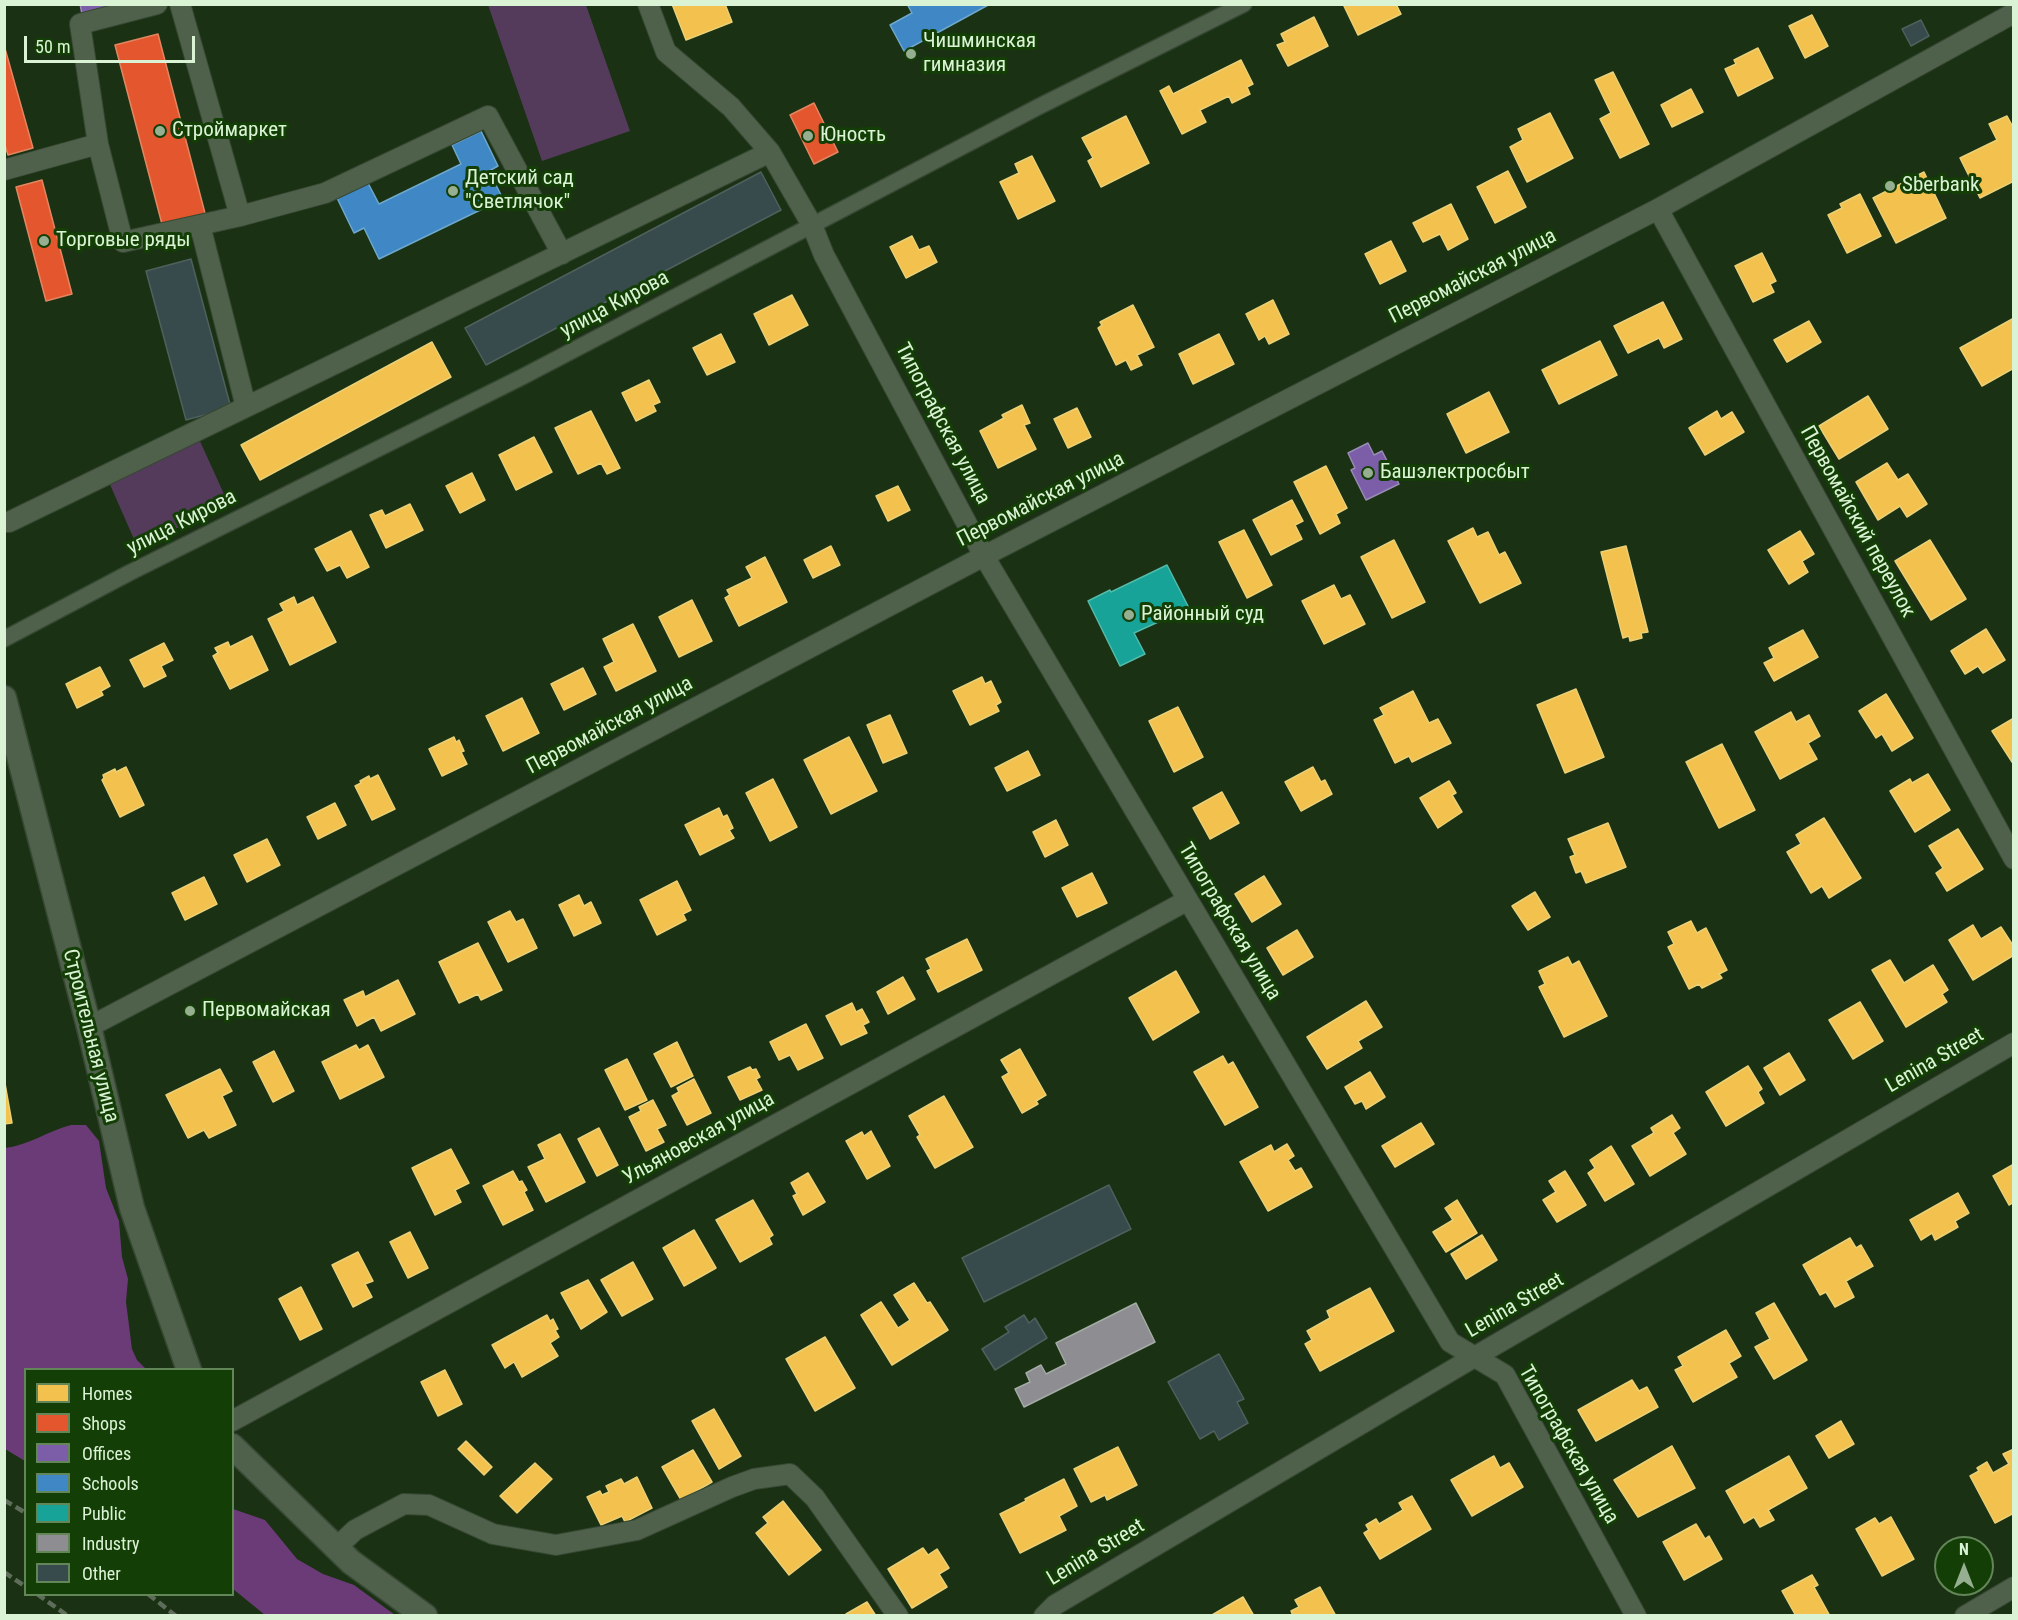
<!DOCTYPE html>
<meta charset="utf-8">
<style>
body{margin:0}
#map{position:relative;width:2018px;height:1620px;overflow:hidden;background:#1a3113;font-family:"Roboto Condensed",sans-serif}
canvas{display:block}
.frame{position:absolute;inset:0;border:6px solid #dbf3d5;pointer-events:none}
.legend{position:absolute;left:24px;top:1368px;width:210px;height:228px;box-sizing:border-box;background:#133e06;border:2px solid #638659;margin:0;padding:8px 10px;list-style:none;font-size:18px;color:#dbf3d5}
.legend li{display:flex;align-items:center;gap:12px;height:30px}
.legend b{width:30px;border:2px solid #638659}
.north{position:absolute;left:1934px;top:1536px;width:60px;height:60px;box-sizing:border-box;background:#133e06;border:2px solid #638659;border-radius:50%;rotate:0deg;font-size:16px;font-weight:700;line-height:24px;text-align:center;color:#dbf3d5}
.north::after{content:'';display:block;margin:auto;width:21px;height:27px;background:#97af91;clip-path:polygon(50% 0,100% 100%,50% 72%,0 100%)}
.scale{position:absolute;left:24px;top:36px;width:171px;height:27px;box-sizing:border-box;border:3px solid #dbf3d5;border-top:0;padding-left:8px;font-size:18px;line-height:21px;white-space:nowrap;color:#dbf3d5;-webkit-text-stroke:4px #133e06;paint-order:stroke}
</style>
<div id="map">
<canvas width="2018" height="1620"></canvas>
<div class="frame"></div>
<ul class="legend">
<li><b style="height:16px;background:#f2c14e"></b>Homes</li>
<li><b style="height:16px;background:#e4572e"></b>Shops</li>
<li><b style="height:16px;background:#7b5ea7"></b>Offices</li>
<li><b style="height:16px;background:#3f88c5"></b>Schools</li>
<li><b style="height:16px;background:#17a398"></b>Public</li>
<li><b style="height:16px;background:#8d8d92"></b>Industry</li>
<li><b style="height:16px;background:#384b4c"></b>Other</li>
</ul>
<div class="north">N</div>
<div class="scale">50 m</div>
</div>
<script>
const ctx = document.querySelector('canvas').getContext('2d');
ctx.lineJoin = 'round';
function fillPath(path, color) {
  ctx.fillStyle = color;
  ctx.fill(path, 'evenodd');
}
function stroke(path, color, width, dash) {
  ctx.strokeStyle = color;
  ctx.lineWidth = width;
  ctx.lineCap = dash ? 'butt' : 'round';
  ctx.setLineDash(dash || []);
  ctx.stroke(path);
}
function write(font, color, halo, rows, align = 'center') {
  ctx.font = font + ' "Roboto Condensed",sans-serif';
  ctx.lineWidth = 6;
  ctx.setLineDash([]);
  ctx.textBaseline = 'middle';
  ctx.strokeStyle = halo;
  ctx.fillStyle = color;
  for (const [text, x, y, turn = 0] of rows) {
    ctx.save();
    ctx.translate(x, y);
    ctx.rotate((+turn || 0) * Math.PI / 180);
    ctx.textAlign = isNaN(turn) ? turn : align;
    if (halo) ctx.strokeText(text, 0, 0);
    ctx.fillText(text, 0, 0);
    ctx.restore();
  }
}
const green = new Path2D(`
 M488,5h98l44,126 -88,30z
 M199,439l30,66 -92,41 -29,-66z`);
const forest = new Path2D(`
 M71,1125h15l13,16 7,47 13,33 3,36 6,22 -2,23 6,47 5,11 9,9 -120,1 -1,91 -20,-12v-301c24,-3 43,-17 66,-23z
 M233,1509l32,11 32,39 26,15 31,11 41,30h-130l-32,-26z`);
const homes = new Path2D(`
 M672,4h53l7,18 -46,18z
 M1343,4h53l5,10 -43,21z
 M1812,15l16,31 -23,12 -16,-32z
 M1314,17l14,29 -40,20 -11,-21 8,-3 -4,-8z
 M1758,48l15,30 -35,18 -13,-27 11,-5 -2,-4z
 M1241,60l12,24 -6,3 3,7 -18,9 -3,-7 -29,14 6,12 -24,12 -22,-43 9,-5 4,8z
 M1613,72l36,72 -29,14 -20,-39 11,-6 -16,-33z
 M1691,89l12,23 -31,15 -11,-22z
 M1550,113l23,45 -46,24 -17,-35 13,-7 -5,-11z
 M1126,116l23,47 -48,24 -13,-26 5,-3 -11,-20z
 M2007,116l7,13v52l-34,17 -20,-40 37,-18 -8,-16z
 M1032,156l23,45 -37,18 -18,-37 19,-9 -4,-9z
 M1508,171l18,36 -31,16 -18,-36z
 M1924,172l22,46 -50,25 -23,-45z
 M1860,194l21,42 -34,17 -19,-38 14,-7 -2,-4z
 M1451,204l17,35 -20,11 -8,-16 -17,8 -10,-19z
 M912,236l7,14 10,-4 8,16 -31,16 -16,-31z
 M1391,241l15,30 -26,13 -15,-30z
 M1762,253l14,28 -6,3 4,8 -21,10 -18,-36z
 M792,295l16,30 -39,20 -15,-31z
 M1273,300l16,34 -20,10 -4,-8 -6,4 -13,-26z
 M1663,302l19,37 -18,9 -5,-10 -31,15 -14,-27z
 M1133,305l21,42 -17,8 5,10 -11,5 -5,-10 -10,5 -18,-37 4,-3 -2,-3z
 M2014,318v50l-32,18 -22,-38z
 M1809,321l12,21 -34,20 -13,-22z
 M721,334l14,28 -28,13 -14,-27z
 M1219,334l15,30 -41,20 -14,-30z
 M1600,341l17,34 -58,29 -17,-34z
 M432,342l19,35 -191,103 -19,-35z
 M649,380l11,22 -7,3 3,6 -20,10 -14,-28z
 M1489,392l20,40 -43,21 -19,-39z
 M1868,396l20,33 -49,30 -20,-33z
 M1022,405l8,18 -6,2 12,24 -38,19 -18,-37 24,-13 -2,-3z
 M1077,408l14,29 -23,11 -14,-29z
 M591,411l29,57 -13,6 -6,-11 -23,11 -23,-46z
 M1717,411l4,8 11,-7 12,20 -39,23 -16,-27z
 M534,437l18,35 -36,18 -17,-35z
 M1887,463l11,17 10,-6 19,30 -20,13 -7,-11 -22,14 -22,-38z
 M1326,466l21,42 -11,6 4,9 -20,11 -26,-52z
 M472,473l13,27 -25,13 -14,-27z
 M898,486l12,24 -22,11 -12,-25z
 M1292,500l11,21 -8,4 7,14 -31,16 -18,-35z
 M410,504l13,26 -37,18 -16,-33 12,-5 3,6z
 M1473,528l4,9 11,-5 11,23 6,-3 16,31 -41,20 -32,-62z
 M1244,530l28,55 -25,13 -28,-56z
 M351,531l18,36 -22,11 -7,-13 -13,6 -12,-22z
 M1800,531l14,23 -12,7 6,11 -19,12 -21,-34z
 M1394,540l31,62 -33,16 -31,-61z
 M1930,540l36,59 -35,21 -36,-59z
 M831,546l9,19 -27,13 -9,-18z
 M1626,546l22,86 -7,1 1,5 -12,3 -1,-5 -6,2 -22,-86z
 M765,557l22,45 -48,24 -14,-28 5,-3 -3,-5 25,-12 -6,-11z
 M1334,585l7,14 9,-4 15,29 -41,20 -22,-43z
 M294,597l3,8 16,-8 23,45 -46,23 -22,-46 16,-8 -4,-7z
 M692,600l20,41 -33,16 -20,-40z
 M633,624l23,47 -40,20 -12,-24 10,-5 -11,-23z
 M1986,629l19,31 -22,13 -5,-7 -13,8 -14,-23z
 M1803,630l15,27 -44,24 -10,-18 10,-5 -5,-10z
 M252,636l16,34 -38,19 -17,-33 5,-3 -3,-5 13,-6 2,5z
 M164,643l9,17 -12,6 5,10 -22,11 -14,-27z
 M100,667l10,19 -9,5 2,4 -26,13 -11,-24z
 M583,668l13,26 -32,16 -13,-26z
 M982,677l3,7 6,-3 10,21 -5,3 3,6 -29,14 -17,-34z
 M1576,689l28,68 -39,16 -28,-68z
 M1413,691l16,32 9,-4 13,24 -39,19 -3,-6 -14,7 -21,-43 10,-5 -4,-7z
 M1886,694l27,44 -21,13 -10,-17 -6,4 -17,-27z
 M522,698l17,35 -36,18 -17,-35z
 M1178,707l25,50 -29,15 -25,-51z
 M1791,712l5,10 13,-7 11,21 -12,7 9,16 -37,20 -25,-47z
 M890,715l17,38 -24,10 -16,-38z
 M2014,718v47l-22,-34z
 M454,737l2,5 3,-2 5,11 -3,1 6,12 -25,12 -13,-27z
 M849,737l28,54 -46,23 -27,-54z
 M1722,744l33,66 -36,18 -33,-66z
 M1028,751l12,24 -33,16 -12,-23z
 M126,767l18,38 -24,12 -18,-37 2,-2 -1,-3 12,-6 1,3z
 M1313,767l8,15 4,-2 7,14 -31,17 -16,-29z
 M1928,774l22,36 -35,22 -25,-41 20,-12 2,4z
 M378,775l17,34 -23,11 -17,-34 6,-3 -1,-2 9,-5 1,3z
 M773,779l24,48 -27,14 -24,-48z
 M1449,781l7,12 -4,2 10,17 -24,16 -18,-30z
 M1222,792l17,31 -29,16 -17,-31z
 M335,803l11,22 -28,14 -11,-22z
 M719,808l4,9 4,-2 6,13 -4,2 5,8 -34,17 -15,-30z
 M1824,818l37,60 -32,20 -7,-12 -11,7 -24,-41 14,-8 -5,-9z
 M1056,820l12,25 -23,12 -12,-25z
 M1608,823l18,44 -40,16 -5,-12 -5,2 -6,-16 5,-2 -7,-16z
 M1958,829l25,40 -36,22 -11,-18 7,-5 -14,-22z
 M267,839l13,26 -33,17 -13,-27z
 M1092,873l15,30 -30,14 -15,-29z
 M1264,876l17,28 -29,18 -17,-28z
 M204,877l13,27 -32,16 -13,-27z
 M677,881l14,29 -8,4 3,6 -29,15 -17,-35z
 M1535,892l15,25 -22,13 -16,-24z
 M579,895l5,11 7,-4 10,21 -27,13 -15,-31z
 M510,911l6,11 7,-3 14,29 -29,14 -20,-40z
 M1691,921l6,12 9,-5 21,42 -8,4 3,4 -20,10 -3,-4 -10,5 -21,-42 6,-3 -6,-12z
 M1973,925l8,14 20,-12 13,20v8l-41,25 -24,-40z
 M1297,930l16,27 -30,18 -16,-27z
 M967,939l15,31 -44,22 -11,-21 4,-2 -5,-10z
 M478,943l24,47 -21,10 -3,-6 -19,9 -20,-41z
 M1568,957l4,8 7,-4 28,55 -43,21 -25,-50 6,-3 -6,-13z
 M1890,960l14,23 29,-18 15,25 -6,4 5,8 -41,25 -34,-57z
 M1176,971l23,41 -46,28 -24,-42z
 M903,977l12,22 -27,15 -11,-22z
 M398,980l17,34 -34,17 -7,-14 -17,9 -13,-26 19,-9 2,6z
 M1366,1001l16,26 -24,14 4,7 -35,21 -20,-32z
 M1860,1002l23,39 -30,18 -24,-39z
 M852,1003l4,9 6,-3 7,13 -6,3 4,8 -26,12 -15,-29z
 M806,1024l17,34 -25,12 -8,-15 -11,5 -9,-18z
 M677,1042l16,34 -22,11 -17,-33z
 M356,1045l3,5 9,-5 16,32 -44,22 -18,-37z
 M1020,1049l26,46 -10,6 2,3 -16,9 -20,-36 7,-4 -8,-13z
 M274,1051l20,40 -21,11 -20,-40z
 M1789,1053l16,27 -25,15 -16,-27z
 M1223,1056l5,9 5,-3 25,45 -33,18 -31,-53z
 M627,1059l20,41 -22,10 -20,-40z
 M1748,1066l14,23 -4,3 6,11 -38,23 -20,-34z
 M750,1067l2,3 4,-1 4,8 -4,2 6,11 -22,10 -12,-23z
 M220,1069l12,22 -10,5 14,29 -27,13 -5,-8 -16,8 -22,-43z
 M1370,1072l15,25 -19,12 -4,-8 -7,3 -10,-17z
 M4,1078l8,45 -8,1z
 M694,1079l17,34 -24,12 -15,-29 7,-4 -2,-4z
 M944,1096l29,51 -38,21 -18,-31 3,-2 -11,-19z
 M653,1100l13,25 -9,4 7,13 -18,9 -17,-34 12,-6 -2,-4z
 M1672,1115l8,13 -7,5 13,21 -36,22 -18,-30 22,-13 -3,-5z
 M1421,1123l13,21 -39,23 -13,-21z
 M599,1128l19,37 -21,11 -19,-37z
 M871,1131l19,35 -23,13 -21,-38 16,-9 2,4z
 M560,1134l25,48 -39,20 -18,-35 17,-8 -7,-14z
 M1287,1144l7,12 -6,4 7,11 6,-3 11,19 -44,24 -28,-49 31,-17 3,7z
 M1611,1146l23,38 -29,17 -17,-28 7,-5 -5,-8z
 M451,1149l18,34 -14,7 6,12 -26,13 -23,-47z
 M2014,1164v38l-5,3 -16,-29z
 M513,1171l6,11 3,-1 5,9 -3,2 9,18 -30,15 -20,-39z
 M1565,1171l21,34 -29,17 -14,-22 13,-8 -7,-11z
 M808,1173l17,29 -22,13 -10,-19 4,-2 -6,-11z
 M1958,1193l11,20 -14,8 3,6 -23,13 -3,-7 -11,7 -11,-20z
 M753,1200l20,35 -4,3 3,6 -32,18 -24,-42z
 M1457,1200l20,33 -31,19 -13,-20 20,-12 -8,-12z
 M694,1230l22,38 -32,18 -21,-38z
 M410,1232l18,36 -20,10 -18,-36z
 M1482,1235l15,25 -31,19 -15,-25z
 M1850,1238l6,10 5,-3 12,21 -27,15 8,16 -19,10 -9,-15 -6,3 -17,-30z
 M358,1252l15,29 -8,3 7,13 -19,10 -21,-42z
 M633,1262l20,37 -31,17 -21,-36z
 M588,1280l19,32 -26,17 -20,-36z
 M914,1283l13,20 3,-1 18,28 -56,35 -31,-50 20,-13 17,26 12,-8 -16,-25z
 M301,1287l21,42 -22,11 -21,-41z
 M1370,1288l24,43 -74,40 -15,-27 7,-4 -5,-9 23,-13 -3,-7z
 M1774,1303l33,57 -33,19 -19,-32 15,-8 -14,-26z
 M547,1315l3,6 3,-2 5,10 -3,1 4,7 -9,6 8,13 -36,21 -8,-15 -9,6 -13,-23z
 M1726,1330l15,26 -12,7 8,14 -44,25 -18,-32 8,-4 -5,-9z
 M825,1337l30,51 -40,23 -29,-52z
 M445,1370l17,34 -24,12 -17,-34z
 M1632,1380l7,11 8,-4 11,20 -62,34 -18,-31z
 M714,1409l27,47 -22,13 -27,-48z
 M1841,1421l13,23 -25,14 -13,-22z
 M466,1441l26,26 -8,8 -26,-26z
 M1672,1446l23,42 -57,29 -24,-37z
 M1118,1447l19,38 -30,15 -2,-5 -14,7 -17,-33z
 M2014,1449v64l-19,10 -25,-47 9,-5 -2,-3 10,-6 6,11 16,-9 -6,-10z
 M693,1450l19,32 -31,18 -19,-33z
 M1494,1456l6,12 9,-5 14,24 -51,29 -21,-36z
 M1789,1456l18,32 -39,22 6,10 -14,7 -6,-10 -10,6 -18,-32z
 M535,1463l17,16 -35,34 -17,-17z
 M637,1477l15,31 -27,14 -3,-6 -21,9 -14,-28 13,-6 2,4 7,-3 -3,-6 15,-7 3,5z
 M1064,1479l13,27 -18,10 7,14 -46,23 -20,-39 26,-13 -1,-2z
 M1412,1496l19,33 -51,30 -16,-26 5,-3 -3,-5 10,-6 3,5 24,-14 -4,-7z
 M783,1501l38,49 -32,25 -33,-42 12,-10 -5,-6z
 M1891,1517l23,42 -32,17 -26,-47 19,-11 4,6z
 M1696,1524l9,15 4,-3 13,23 -38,21 -21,-38z
 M923,1548l5,7 9,-6 12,19 -10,6 8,13 -35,21 -24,-39z
 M1812,1575l6,10 -4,2 16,29h-34l-14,-25z
 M1320,1587l16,29h-43l-2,-5 8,-4 -4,-7z
 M1243,1597l11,19h-42v-1z
 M867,1602l9,14h-29l-1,-2z`);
const shops = new Path2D(`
 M158,34l48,183 -43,11 -48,-183z
 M4,45l29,103 -25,7 -4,-13z
 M814,103l24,49 -24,12 -24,-49z
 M42,180l30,114 -26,7 -30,-114z`);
const offices = new Path2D(`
 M80,4h37l-35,10z
 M1368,443l6,12 8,-4 17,33 -33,16 -15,-30 4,-2 -7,-15z`);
const schools = new Path2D(`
 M907,4h83l-86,47 -14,-26 22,-12z
 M481,131l17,35 -9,5 14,28 -124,60 -15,-31 -10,5 -17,-35 31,-15 11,21 82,-40 -9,-19z`);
const public = new Path2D(`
 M1167,565l22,43 -55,25 11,21 -25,12 -32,-65 22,-11 1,2z`);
const industry = new Path2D(`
 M1136,1303l19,39 -131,65 -9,-18 15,-7 -4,-9 15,-8 5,9 20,-10 -10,-21z`);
const building = new Path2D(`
 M1921,20l8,16 -18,10 -9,-17z
 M761,172l20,38 -295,155 -21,-37z
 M191,259l40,149 -45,12 -40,-149z
 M1109,1185l22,44 -147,73 -22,-44z
 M1024,1315l5,8 6,-5 12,20 -52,32 -13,-21 27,-17 -4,-5z
 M1219,1354l25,45 -7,3 11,21 -29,17 -5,-9 -14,8 -32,-57z`);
const pedestrian = new Path2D(`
 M4,639l125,-66 393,-196 516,-270 206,-103`);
const minor = new Path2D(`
 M157,4l-77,20 18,120 25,98 117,-26 -60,-212
 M648,4l18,48 65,55 39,45 42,73 12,30 160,301 466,786 55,33 131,241
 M4,170l94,-26
 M1658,209l356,650
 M240,216l85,-23 163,-77 74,138
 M246,407l524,-255
 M9,522l237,-115 -46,-182
 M89,1027l895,-471 674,-347 356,-196
 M232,1421l956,-521
 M336,1548l19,-18 49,-26 25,1 64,29 63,11 81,-15 95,-43 22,-8 36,-5 25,24 83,118
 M1044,1616l11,-11 421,-249 538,-313
 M1965,1616l49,-29`);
const tertiary = new Path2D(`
 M4,698l85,329 43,181 57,162
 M232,1446l119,116 74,54`);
const rail = new Path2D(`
 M4,1500l22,13
 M4,1572l22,15
 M37,1594l31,22
 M148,1594l28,22`);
const markers = [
 [911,54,6,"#97af91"],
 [160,131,6,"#97af91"],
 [808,136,6,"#97af91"],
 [1890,186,6,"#97af91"],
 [453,191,6,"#97af91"],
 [44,241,6,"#97af91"],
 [1368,473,6,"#97af91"],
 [1129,615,6,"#97af91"],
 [190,1011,6,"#97af91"]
];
const poiNames = [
 ["Чишминская",923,42],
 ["гимназия",923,66],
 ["Строймаркет",172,131],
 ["Юность",820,136],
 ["Детский сад",465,179],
 ["\"Светлячок\"",465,203],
 ["Sberbank",1902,186],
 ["Торговые ряды",56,241],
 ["Башэлектросбыт",1380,473],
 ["Районный суд",1141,615],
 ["Первомайская",202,1011]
];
const streetNames = [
 ["Первомайская улица",1473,277,-27],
 ["улица Кирова",615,305,-28],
 ["Типографская улица",942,424,62],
 ["Первомайская улица",1041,500,-27],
 ["Первомайский переулок",1857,522,61],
 ["улица Кирова",182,523,-27],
 ["Первомайская улица",610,726,-28],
 ["Типографская улица",1229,922,59],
 ["Строительная улица",90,1036,76],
 ["Lenina Street",1935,1061,-30],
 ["Ульяновская улица",699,1139,-29],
 ["Lenina Street",1515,1306,-30],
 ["Типографская улица",1568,1445,60],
 ["Lenina Street",1096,1553,-31]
];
fillPath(green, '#553b5b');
fillPath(forest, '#6a3b76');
fillPath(homes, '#f2c14e');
stroke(homes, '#ebd076', 1.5);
fillPath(shops, '#e4572e');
stroke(shops, '#e18660', 1.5);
fillPath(offices, '#7b5ea7');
stroke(offices, '#988bb5', 1.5);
fillPath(schools, '#3f88c5');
stroke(schools, '#6ea8ca', 1.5);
fillPath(public, '#17a398');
stroke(public, '#52bbaa', 1.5);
fillPath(industry, '#8d8d92');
stroke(industry, '#a4aca6', 1.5);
fillPath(building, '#384b4c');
stroke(building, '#4f605d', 1.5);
stroke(pedestrian, '#364833', 18);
stroke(minor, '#364833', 22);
stroke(tertiary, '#364833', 27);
stroke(pedestrian, '#4f604b', 15);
stroke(minor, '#4f604b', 20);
stroke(tertiary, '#4f604b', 24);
stroke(rail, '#5e6d5a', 4.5, [9, 4.5]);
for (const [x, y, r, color] of markers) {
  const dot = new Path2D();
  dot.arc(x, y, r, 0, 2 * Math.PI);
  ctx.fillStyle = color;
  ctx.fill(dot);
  stroke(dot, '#133e06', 2);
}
write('21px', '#dbf3d5', '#133e06', poiNames, 'left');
write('21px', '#dbf3d5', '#133e06', streetNames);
</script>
